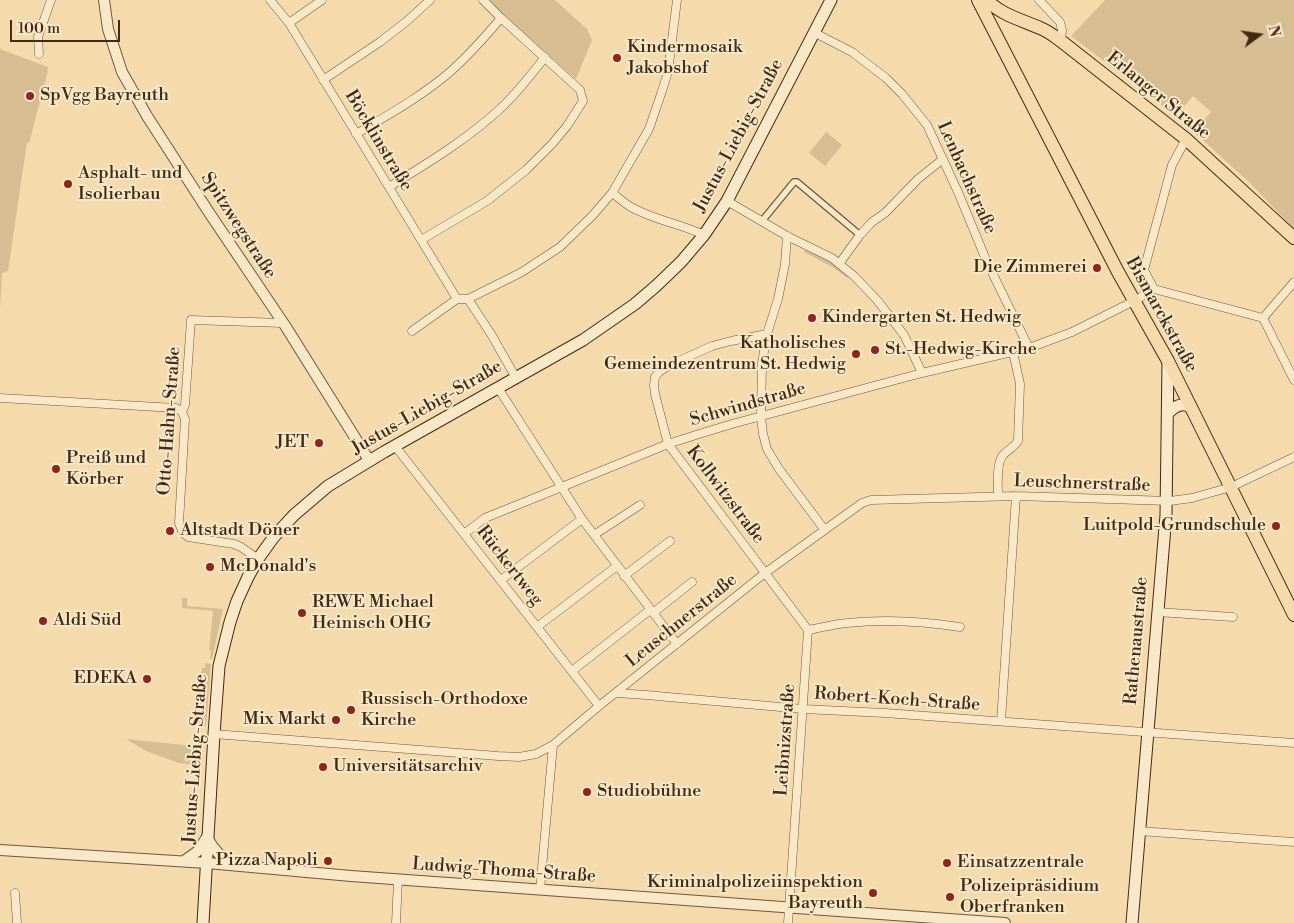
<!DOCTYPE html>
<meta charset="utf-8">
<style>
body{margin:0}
#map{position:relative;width:1294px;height:923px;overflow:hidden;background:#f5dbab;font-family:"Libre Bodoni",serif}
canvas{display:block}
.north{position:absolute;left:1234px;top:10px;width:50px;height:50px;-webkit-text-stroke:4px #f8e8c8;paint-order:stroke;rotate:76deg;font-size:14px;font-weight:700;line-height:20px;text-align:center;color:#432917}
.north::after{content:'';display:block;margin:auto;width:18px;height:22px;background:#432917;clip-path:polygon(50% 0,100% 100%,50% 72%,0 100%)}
.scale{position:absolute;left:10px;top:20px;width:110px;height:22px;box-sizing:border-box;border:2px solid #432917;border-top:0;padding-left:6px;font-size:15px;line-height:18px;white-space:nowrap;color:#432917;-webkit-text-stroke:4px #f8e8c8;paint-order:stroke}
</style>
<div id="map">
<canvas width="1294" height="923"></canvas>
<div class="north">N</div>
<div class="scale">100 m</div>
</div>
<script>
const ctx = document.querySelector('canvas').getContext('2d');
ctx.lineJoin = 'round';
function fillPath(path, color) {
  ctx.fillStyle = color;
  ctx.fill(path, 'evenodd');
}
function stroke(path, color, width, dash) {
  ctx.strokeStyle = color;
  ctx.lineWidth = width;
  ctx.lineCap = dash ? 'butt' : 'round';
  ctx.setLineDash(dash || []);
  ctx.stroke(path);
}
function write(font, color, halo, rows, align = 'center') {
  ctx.font = font + ' "Libre Bodoni",serif';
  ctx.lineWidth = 4;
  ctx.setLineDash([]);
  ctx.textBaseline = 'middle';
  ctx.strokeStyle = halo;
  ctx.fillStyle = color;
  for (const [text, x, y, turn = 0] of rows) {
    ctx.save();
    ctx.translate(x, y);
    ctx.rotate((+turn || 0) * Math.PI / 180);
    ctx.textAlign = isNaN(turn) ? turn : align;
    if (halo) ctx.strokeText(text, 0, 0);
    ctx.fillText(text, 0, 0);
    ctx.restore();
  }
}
const green = new Path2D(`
 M485,0h70l32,29 5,11 -16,39z
 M1105,0h189v229l-44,-46 -56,-51 17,-20 -18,-16 -17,20 -105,-80z
 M0,49l48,18 -1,4h1l-19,72 -2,-1 -19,129 -6,2 -2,35z
 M826,132l16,13 -17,21 -16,-13z
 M806,247l30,18 13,10 -2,3 -13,-10 -30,-16z
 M182,598h5v8l36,3 -11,50h-2l1,-9h-2l4,-39 -31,-3z
 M205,663l6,1 -5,62h-9l5,-58h3z
 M126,739l77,8 -1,19 -23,-3 -33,-12z`);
const pedestrian = new Path2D(`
 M762,221l32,-39h3l63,53`);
const minor = new Path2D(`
 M270,0l19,23 168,276
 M1039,0l21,22 2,8 -1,11
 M289,23l33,-23
 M815,33l37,19 34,26 16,16 25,31 31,67 29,70 42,86
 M39,54l-1,-17 13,-37
 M323,80l57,-38 27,-21 23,-21
 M356,134c32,-19 66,-38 94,-62 19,-17 35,-35 51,-54
 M389,187c39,-24 79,-48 113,-80 16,-15 29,-32 43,-50
 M612,193c6,4 12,10 19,14 23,13 50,17 73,28
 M727,201l60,35 45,22 22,18 23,24 27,35 18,38
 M787,236l-2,28 -7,35 -11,35 -5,29 -1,54 2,17 4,15 12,20 45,60
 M421,240l66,-39 39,-31 26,-26 15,-18 16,-25 -3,-11 -79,-72 -18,-18
 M839,264l21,-29 12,-13 13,-9 33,-34 25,-20
 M1154,289l-10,-19 28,-105 14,-26
 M468,299l54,-27 38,-25 33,-32 19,-22 37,-64 12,-35 7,-22 9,-72
 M1263,318l31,-36
 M412,331l45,-32h11l23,35 25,44
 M767,334l-36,7 -19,5 -42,19 -11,7 -4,5 -1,8 1,9 13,50 140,186 -20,293
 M498,388l84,131 95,125
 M0,398l176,10 6,4
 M395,446l204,260
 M998,496c0,-10 -2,-33 5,-41 5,-5 11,-8 15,-14l2,-57 -7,-32
 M464,534l21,-16 183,-74 31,-10 33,-10 190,-51 107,-25 43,-16 62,-31 20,-12 109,29 31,62
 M594,535l46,-30
 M258,559l-17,-12 -7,-3 -46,-7 -5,-4 -4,-10 6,-104 -3,-7 3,-7 6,-85 92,3
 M624,576l46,-35
 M501,580l81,-61
 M1157,612l76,5
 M653,613l39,-31
 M537,627l80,-61
 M808,630c13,-2 26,-6 39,-7 37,-4 75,-2 113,4
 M572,671l78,-61
 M616,693l30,2 157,14 82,4 409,30
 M1001,721l15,-225
 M214,734l284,22 21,1 17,-3 17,-9 46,-39 166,-133 97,-70 9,-3 145,-4 154,5 22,-3 39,-11 63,-30
 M1139,831l155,11
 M540,890l13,-145
 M15,893l2,30
 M396,923l2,-43`);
const tertiary = new Path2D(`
 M104,0l4,29 14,43 25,44 61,95 78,116 83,133
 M207,837c6,12 13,21 26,26
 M0,850l207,13 144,13 654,47
 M184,861l14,-10 9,-14`);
const secondary = new Path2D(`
 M1168,413c7,-7 14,-11 23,-6
 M203,923l11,-189 5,-68 11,-44 7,-21 11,-24 10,-18 15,-21 9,-10 12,-13 34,-29 56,-34 199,-112 52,-36 21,-18 25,-24 23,-27 23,-34 104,-201
 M1132,923l34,-408 2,-154`);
const primary = new Path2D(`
 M978,0l140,272 50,89 126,254
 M987,0c14,15 35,20 53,28 8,3 14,8 21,13l125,98 108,99`);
const markers = [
 [617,58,5,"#8f2418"],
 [30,96,5,"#8f2418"],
 [68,184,5,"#8f2418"],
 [1097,268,5,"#8f2418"],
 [812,318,5,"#8f2418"],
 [875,350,5,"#8f2418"],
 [856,354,5,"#8f2418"],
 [319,443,5,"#8f2418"],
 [56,469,5,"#8f2418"],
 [1276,526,5,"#8f2418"],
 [170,531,5,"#8f2418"],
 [210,567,5,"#8f2418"],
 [302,613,5,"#8f2418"],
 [43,621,5,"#8f2418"],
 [147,679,5,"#8f2418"],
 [351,710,5,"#8f2418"],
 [336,720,5,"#8f2418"],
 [323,767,5,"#8f2418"],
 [587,792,5,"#8f2418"],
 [328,861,5,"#8f2418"],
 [947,863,5,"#8f2418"],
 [873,893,5,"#8f2418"],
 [950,897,5,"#8f2418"]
];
const poiNames = [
 ["Kindermosaik",627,48],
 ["Jakobshof",627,69],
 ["SpVgg Bayreuth",40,96],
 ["Asphalt- und",78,174],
 ["Isolierbau",78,195],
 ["Die Zimmerei",1087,268,"right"],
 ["Kindergarten St. Hedwig",822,318],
 ["Katholisches",846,344,"right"],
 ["Gemeindezentrum St. Hedwig",846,365,"right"],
 ["St.-Hedwig-Kirche",885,350],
 ["JET",309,443,"right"],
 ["Preiß und",66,459],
 ["Körber",66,480],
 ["Luitpold-Grundschule",1266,526,"right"],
 ["Altstadt Döner",180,531],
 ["McDonald's",220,567],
 ["REWE Michael",312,603],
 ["Heinisch OHG",312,624],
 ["Aldi Süd",53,621],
 ["EDEKA",137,679,"right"],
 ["Russisch-Orthodoxe",361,700],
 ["Kirche",361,721],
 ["Mix Markt",326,720,"right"],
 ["Universitätsarchiv",333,767],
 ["Studiobühne",597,792],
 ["Pizza Napoli",318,861,"right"],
 ["Einsatzzentrale",957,863],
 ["Kriminalpolizeiinspektion",863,883,"right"],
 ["Bayreuth",863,904,"right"],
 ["Polizeipräsidium",960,887],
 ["Oberfranken",960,908]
];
const streetNames = [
 ["Erlanger Straße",1158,96,39],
 ["Justus-Liebig-Straße",739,136,-62],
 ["Böcklinstraße",378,141,59],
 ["Lenbachstraße",966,178,66],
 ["Spitzwegstraße",238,226,57],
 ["Bismarckstraße",1161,315,61],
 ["Schwindstraße",748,405,-16],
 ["Justus-Liebig-Straße",427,408,-30],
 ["Otto-Hahn-Straße",170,421,-86],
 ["Leuschnerstraße",1082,484,2],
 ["Kollwitzstraße",725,495,53],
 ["Rückertweg",509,566,52],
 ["Leuschnerstraße",682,621,-39],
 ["Rathenaustraße",1137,641,-85],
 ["Robert-Koch-Straße",897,700,4],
 ["Leibnizstraße",786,740,-86],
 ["Justus-Liebig-Straße",196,759,-86],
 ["Ludwig-Thoma-Straße",504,871,4]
];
fillPath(green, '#d7bd92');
stroke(pedestrian, '#70563c', 8);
stroke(minor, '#70563c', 9);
stroke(tertiary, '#70563c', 12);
stroke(secondary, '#432917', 13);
stroke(primary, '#432917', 14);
stroke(pedestrian, '#f8e8c8', 5.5);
stroke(minor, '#f8e8c8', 8);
stroke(tertiary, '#f8e8c8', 10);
stroke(secondary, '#f8e8c8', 11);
stroke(primary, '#f5dbab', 12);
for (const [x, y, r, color] of markers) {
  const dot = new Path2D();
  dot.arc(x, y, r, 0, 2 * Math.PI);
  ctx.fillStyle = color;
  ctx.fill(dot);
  stroke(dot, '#f8e8c8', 2);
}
write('18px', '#432917', '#f8e8c8', poiNames, 'left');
write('18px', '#432917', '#f8e8c8', streetNames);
</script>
